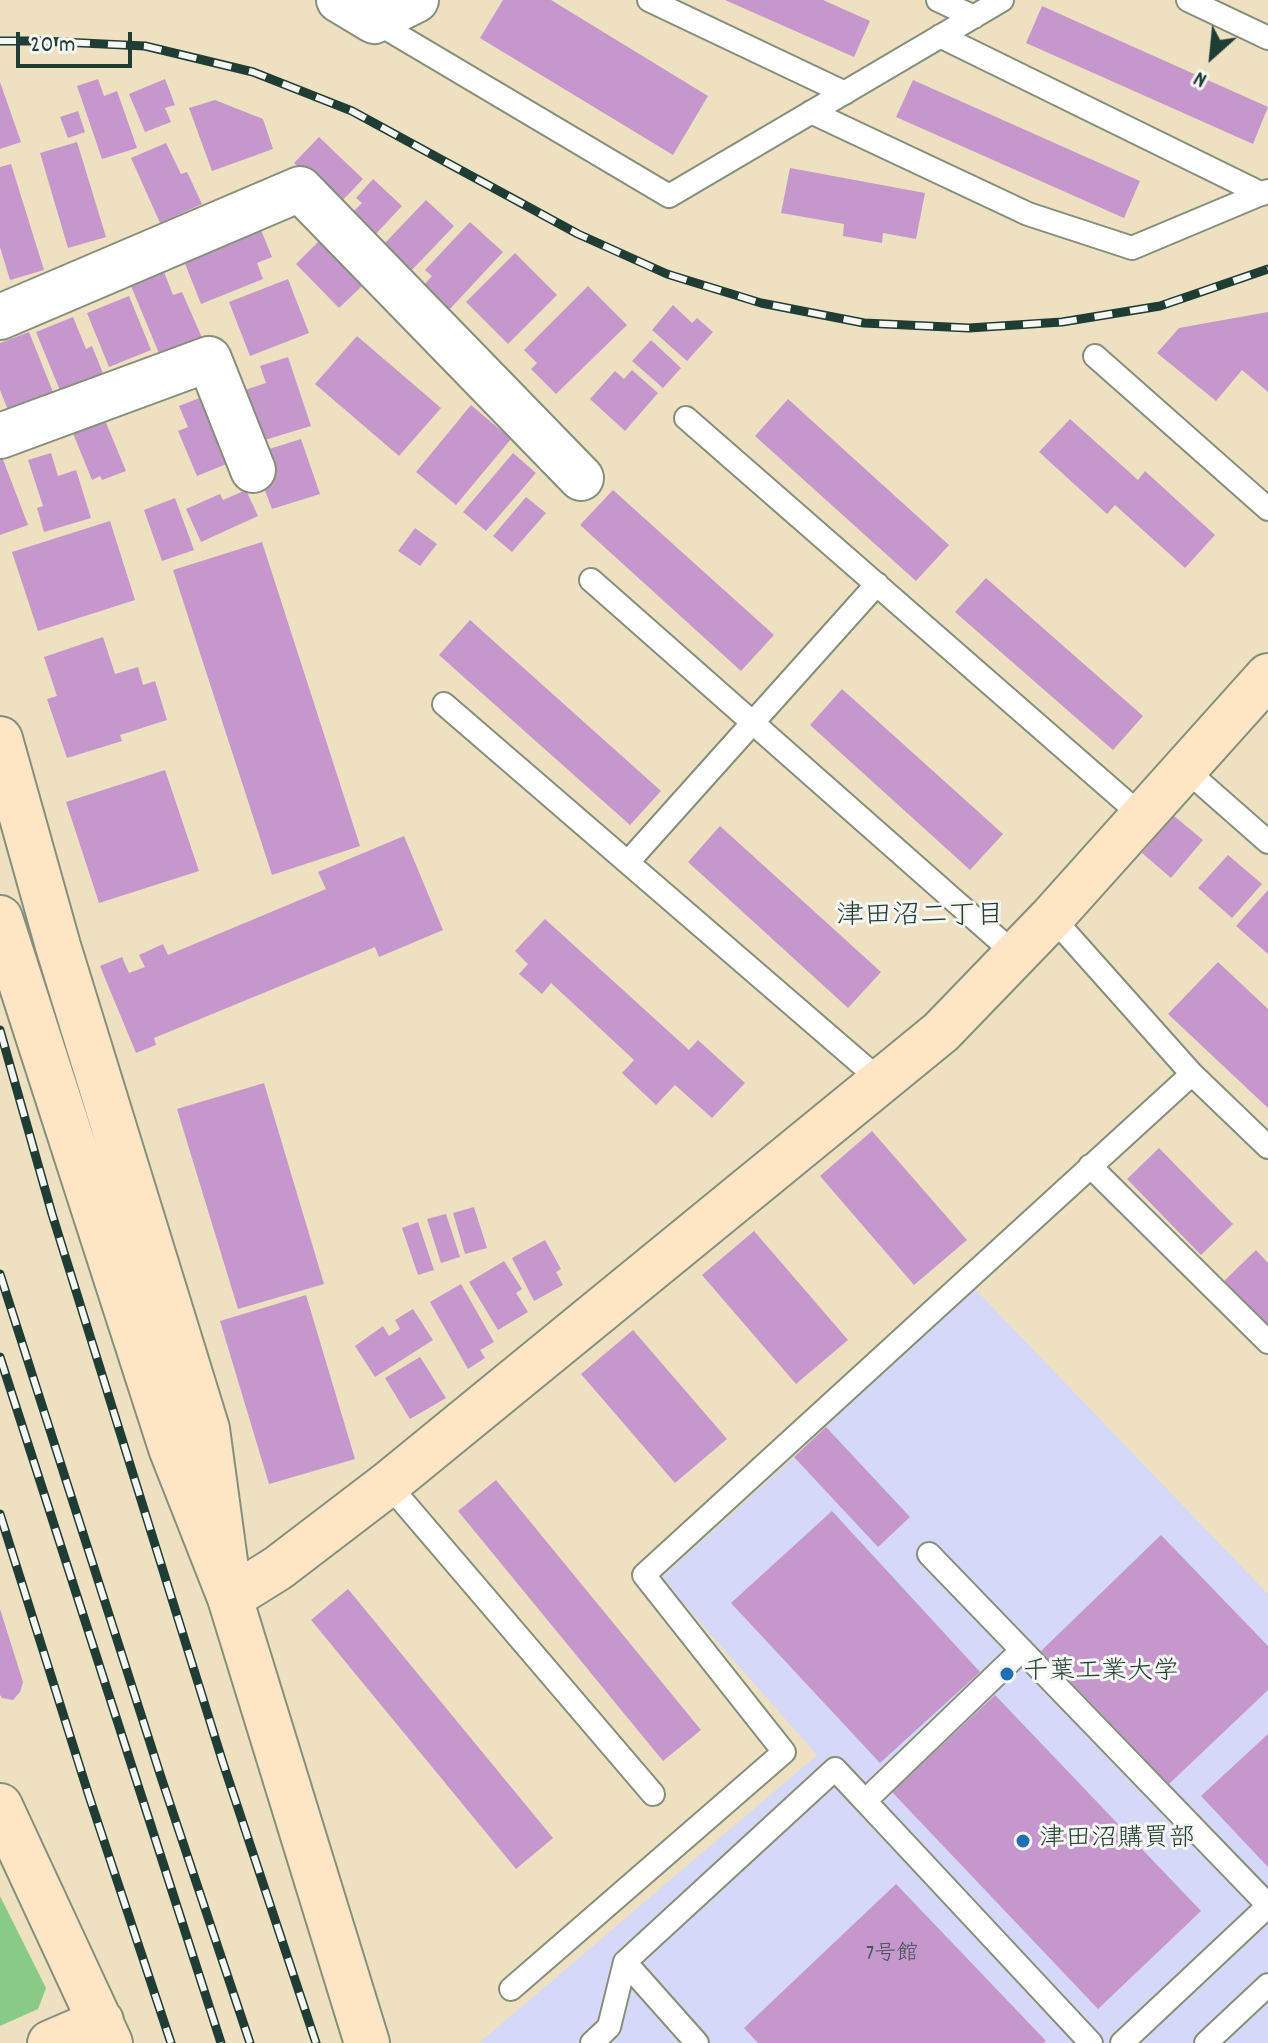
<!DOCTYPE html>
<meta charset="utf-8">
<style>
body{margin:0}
#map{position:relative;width:1268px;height:2043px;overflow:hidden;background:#ede1c2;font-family:Dekko,sans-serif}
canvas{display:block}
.north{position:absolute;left:1172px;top:16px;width:80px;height:80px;-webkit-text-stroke:6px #f6f6f2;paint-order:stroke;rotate:207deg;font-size:22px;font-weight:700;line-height:32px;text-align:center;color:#1f3d34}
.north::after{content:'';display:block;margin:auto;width:28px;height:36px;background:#1f3d34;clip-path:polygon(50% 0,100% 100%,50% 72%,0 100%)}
.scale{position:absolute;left:16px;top:32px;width:116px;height:36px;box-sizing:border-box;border:4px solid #1f3d34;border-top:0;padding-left:10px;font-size:24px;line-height:28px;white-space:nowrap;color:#1f3d34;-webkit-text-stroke:6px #f6f6f2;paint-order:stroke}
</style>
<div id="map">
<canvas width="1268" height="2043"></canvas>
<div class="north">N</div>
<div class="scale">20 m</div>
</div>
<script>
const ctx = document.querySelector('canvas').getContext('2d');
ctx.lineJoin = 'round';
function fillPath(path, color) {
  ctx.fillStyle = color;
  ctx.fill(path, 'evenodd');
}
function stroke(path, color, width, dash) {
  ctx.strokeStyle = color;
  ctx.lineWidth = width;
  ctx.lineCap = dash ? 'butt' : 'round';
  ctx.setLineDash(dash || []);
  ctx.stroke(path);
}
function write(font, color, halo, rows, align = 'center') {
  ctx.font = font + ' Dekko,"Klee One",sans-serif';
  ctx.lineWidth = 6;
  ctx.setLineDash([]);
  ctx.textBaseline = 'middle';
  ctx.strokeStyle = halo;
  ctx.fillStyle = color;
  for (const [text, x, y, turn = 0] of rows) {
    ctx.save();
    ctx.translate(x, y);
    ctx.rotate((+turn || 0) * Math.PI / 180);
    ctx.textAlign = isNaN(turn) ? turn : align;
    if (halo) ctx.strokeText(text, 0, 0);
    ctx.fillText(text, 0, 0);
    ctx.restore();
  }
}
const built = new Path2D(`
 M973,1287l295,307v449h-789l338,-288 -156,-177 133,-121z`);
const green = new Path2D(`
 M0,1896l46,92 -8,21 -38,17z`);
const building = new Path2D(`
 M503,0h48l157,96 -35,59 -193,-117z
 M725,0h98l47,21 -16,36z
 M1042,6l226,101 -15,37 -227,-101z
 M98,79l6,17 13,-5 20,57 -35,11 -25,-73z
 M165,79l10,26 -10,3 6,14 -26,10 -16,-38z
 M913,80l227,101 -16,37 -228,-101z
 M0,82l21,60 -21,7z
 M215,100l48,19 10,30 -61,22 -23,-63z
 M78,111l7,21 -17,6 -8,-21z
 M319,137l44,42 -25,26 -44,-42z
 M77,142l29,95 -38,11 -28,-95z
 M166,143l15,31 6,-2 15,32 -42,19 -29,-65z
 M11,164l33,106 -34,10 -10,-33v-80z
 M790,168l135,25 -9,46 -33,-6 -1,10 -39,-7 1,-12 -63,-11z
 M373,179l29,27 -29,31 -23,-22 12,-12 -6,-5z
 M426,200l28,26 -43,45 -28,-26z
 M470,222l33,30 -54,58 -26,-24 9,-10 -7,-6z
 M259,225l13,32 -15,6 6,16 -62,25 -17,-43z
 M319,241l43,45 -23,22 -43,-44z
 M515,253l42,42 -49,49 -42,-42z
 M164,272l9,23 9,-3 21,48 -42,18 -30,-72z
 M288,279l21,54 -59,23 -21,-54z
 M588,286l39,39 -71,69 -25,-25 6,-6 -13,-13z
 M129,296l22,54 -42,17 -22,-54z
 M673,305l19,18 5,-5 16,14 -26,29 -35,-31z
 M1268,312v80l-26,-22 -26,31 -59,-48 22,-25z
 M73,317l13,32 6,-3 12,30 -43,17 -25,-61z
 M29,332l26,65 -45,18 -10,-25v-47z
 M357,336l84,72 -42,48 -84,-72z
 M651,340l30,28 -18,20 -31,-27z
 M288,357l23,69 -53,16 -16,-51 24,-8 -6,-17z
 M632,370l26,23 -33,38 -35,-32 25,-28 9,8z
 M202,397l27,66 -32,13 -19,-45 10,-4 -9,-21z
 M788,399l161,146 -33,36 -161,-145z
 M471,405l40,34 -55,66 -40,-33z
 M104,418l22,53 -24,9 -2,-4 -8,4 -20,-49z
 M1070,419l68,61 7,-9 70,64 -30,33 -70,-63 -8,9 -68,-62z
 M301,439l19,55 -48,15 -11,-29 2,-29z
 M51,453l7,23 18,-6 15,48 -47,14 -7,-24 6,-2 -15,-46z
 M513,453l23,20 -50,58 -23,-19z
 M0,457h2l26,68 -28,10z
 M246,490l12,26 -57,26 -15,-33 34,-15 3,6z
 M613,490l161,145 -33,36 -161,-146z
 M526,497l20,16 -34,39 -19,-16z
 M175,498l19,52 -32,11 -18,-51z
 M110,521l25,79 -97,31 -26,-79z
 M415,528l22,16 -17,22 -22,-15z
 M262,542l98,304 -88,29 -99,-305z
 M986,578l157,138 -30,34 -158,-138z
 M470,620l191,171 -31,34 -191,-170z
 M103,637l12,37 23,-7 5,18 12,-4 12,39 -47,15 2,6 -55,17 -20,-59 10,-3 -13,-39z
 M842,689l161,145 -33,36 -160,-145z
 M165,770l34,101 -100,32 -33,-101z
 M1174,816l29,24 -32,38 -29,-25z
 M720,826l161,146 -33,36 -160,-146z
 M404,836l39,94 -64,27 -4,-10 -221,91 2,7 -20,8 -36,-87 22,-9 7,16 16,-6 -6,-12 24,-11 5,11 158,-66 -8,-17z
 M1228,855l34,29 -30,34 -34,-30z
 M1268,890v64l-32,-28z
 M545,919l144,131 9,-10 47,43 -33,35 -37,-33 -19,20 -34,-32 12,-13 -83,-77 -9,11 -23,-20 9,-10 -13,-13z
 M1218,962l50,47v99l-100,-94z
 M264,1083l60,201 -86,25 -61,-200z
 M872,1131l95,109 -53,45 -94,-109z
 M1159,1148l74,76 -32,31 -74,-76z
 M474,1207l13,41 -22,6 -12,-41z
 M446,1214l14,43 -19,6 -14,-44z
 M418,1222l16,48 -16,5 -16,-47z
 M754,1231l94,109 -52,44 -94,-109z
 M545,1240l16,29 -5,3 7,13 -29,16 -22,-43z
 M1256,1250l12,13v64l-45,-45z
 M504,1261l18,28 -6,4 12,19 -30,18 -29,-48z
 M461,1284l33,58 -14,8 5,8 -17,11 -38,-67z
 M306,1295l49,164 -86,25 -49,-163z
 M413,1309l20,31 -58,37 -20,-31 28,-20 6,10 11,-7 -5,-9z
 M633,1330l94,109 -52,44 -94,-109z
 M420,1357l26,41 -36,21 -25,-41z
 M826,1427l84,90 -32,30 -84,-90z
 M496,1480l205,250 -38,31 -205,-250z
 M832,1511l148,161 -100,91 -149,-160z
 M1161,1535l107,111v44l-99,94 -128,-133z
 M348,1589l205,249 -37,31 -205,-249z
 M0,1609l23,73 -3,10 -7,8 -11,-2 -2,-3z
 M995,1695l206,216 -103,98 -206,-217z
 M1268,1734v133l-67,-71z
 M896,1884l150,157 -3,2h-285l-14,-15z`);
const lane = new Path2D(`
 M649,0l196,93
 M938,0l36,17
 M1188,0l80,38
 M374,21l295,175 333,-196
 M940,36l322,158
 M811,112l217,102 104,34 136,-57
 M1095,356l173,153
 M686,418l457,399
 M591,580l425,375
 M444,704l437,377
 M1185,769l83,73
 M628,862l249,-278
 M1052,917l140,157 76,73
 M1090,1166l178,176
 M388,1484l265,310
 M929,1554l339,351
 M1022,1650l-157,151 226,242
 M625,1962l210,-193 30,32
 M511,1989l273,-237 -140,-177 548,-501
 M592,2043l17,-16 16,-65 72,81
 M1122,2043l146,-137
 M1206,2043l62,-58`);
const street = new Path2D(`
 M339,0l35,21 42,-21
 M0,317l300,-128 281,289
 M0,436l209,-77 44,111`);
const secondary = new Path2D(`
 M0,739l58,207 149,483 23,169 48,-30 110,-84 553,-452 111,-115 216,-241
 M0,918l171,530 59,150 137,445
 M0,1806l110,237
 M50,2043l51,-22`);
const rail = new Path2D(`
 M0,41h41l104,5 108,26 99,39 226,123 89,40 94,29 103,20 105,5 93,-6 98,-16 108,-37
 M0,1030l52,184 171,549 93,280
 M0,1274l161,503 89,266
 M0,1357l221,686
 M0,1514l89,282 82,247`);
const markers = [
 [1007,1674,8,"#1f6fb2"],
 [1023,1841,8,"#1f6fb2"]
];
const numberNames = [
 ["7号館",892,1956]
];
const poiNames = [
 ["千葉工業大学",1023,1674],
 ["津田沼購買部",1039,1841]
];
const neighbourhoodNames = [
 ["津田沼二丁目",920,919]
];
fillPath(built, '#d6d8f8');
fillPath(green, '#88cb84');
fillPath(building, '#c597cc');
stroke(lane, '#868f7b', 26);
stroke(street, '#868f7b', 48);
stroke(secondary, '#868f7b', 48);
stroke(lane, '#fff', 22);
stroke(street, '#fff', 44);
stroke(secondary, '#fee5c5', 44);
stroke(rail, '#1f3d34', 9);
stroke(rail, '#f6f6f2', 6, [18]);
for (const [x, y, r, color] of markers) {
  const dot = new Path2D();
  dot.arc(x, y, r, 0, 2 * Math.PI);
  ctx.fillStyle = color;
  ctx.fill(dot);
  stroke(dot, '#f6f6f2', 3);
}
write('22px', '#48545a', null, numberNames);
write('26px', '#1f3d34', '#f6f6f2', poiNames, 'left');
write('28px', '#1f3d34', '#f6f6f2', neighbourhoodNames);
</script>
